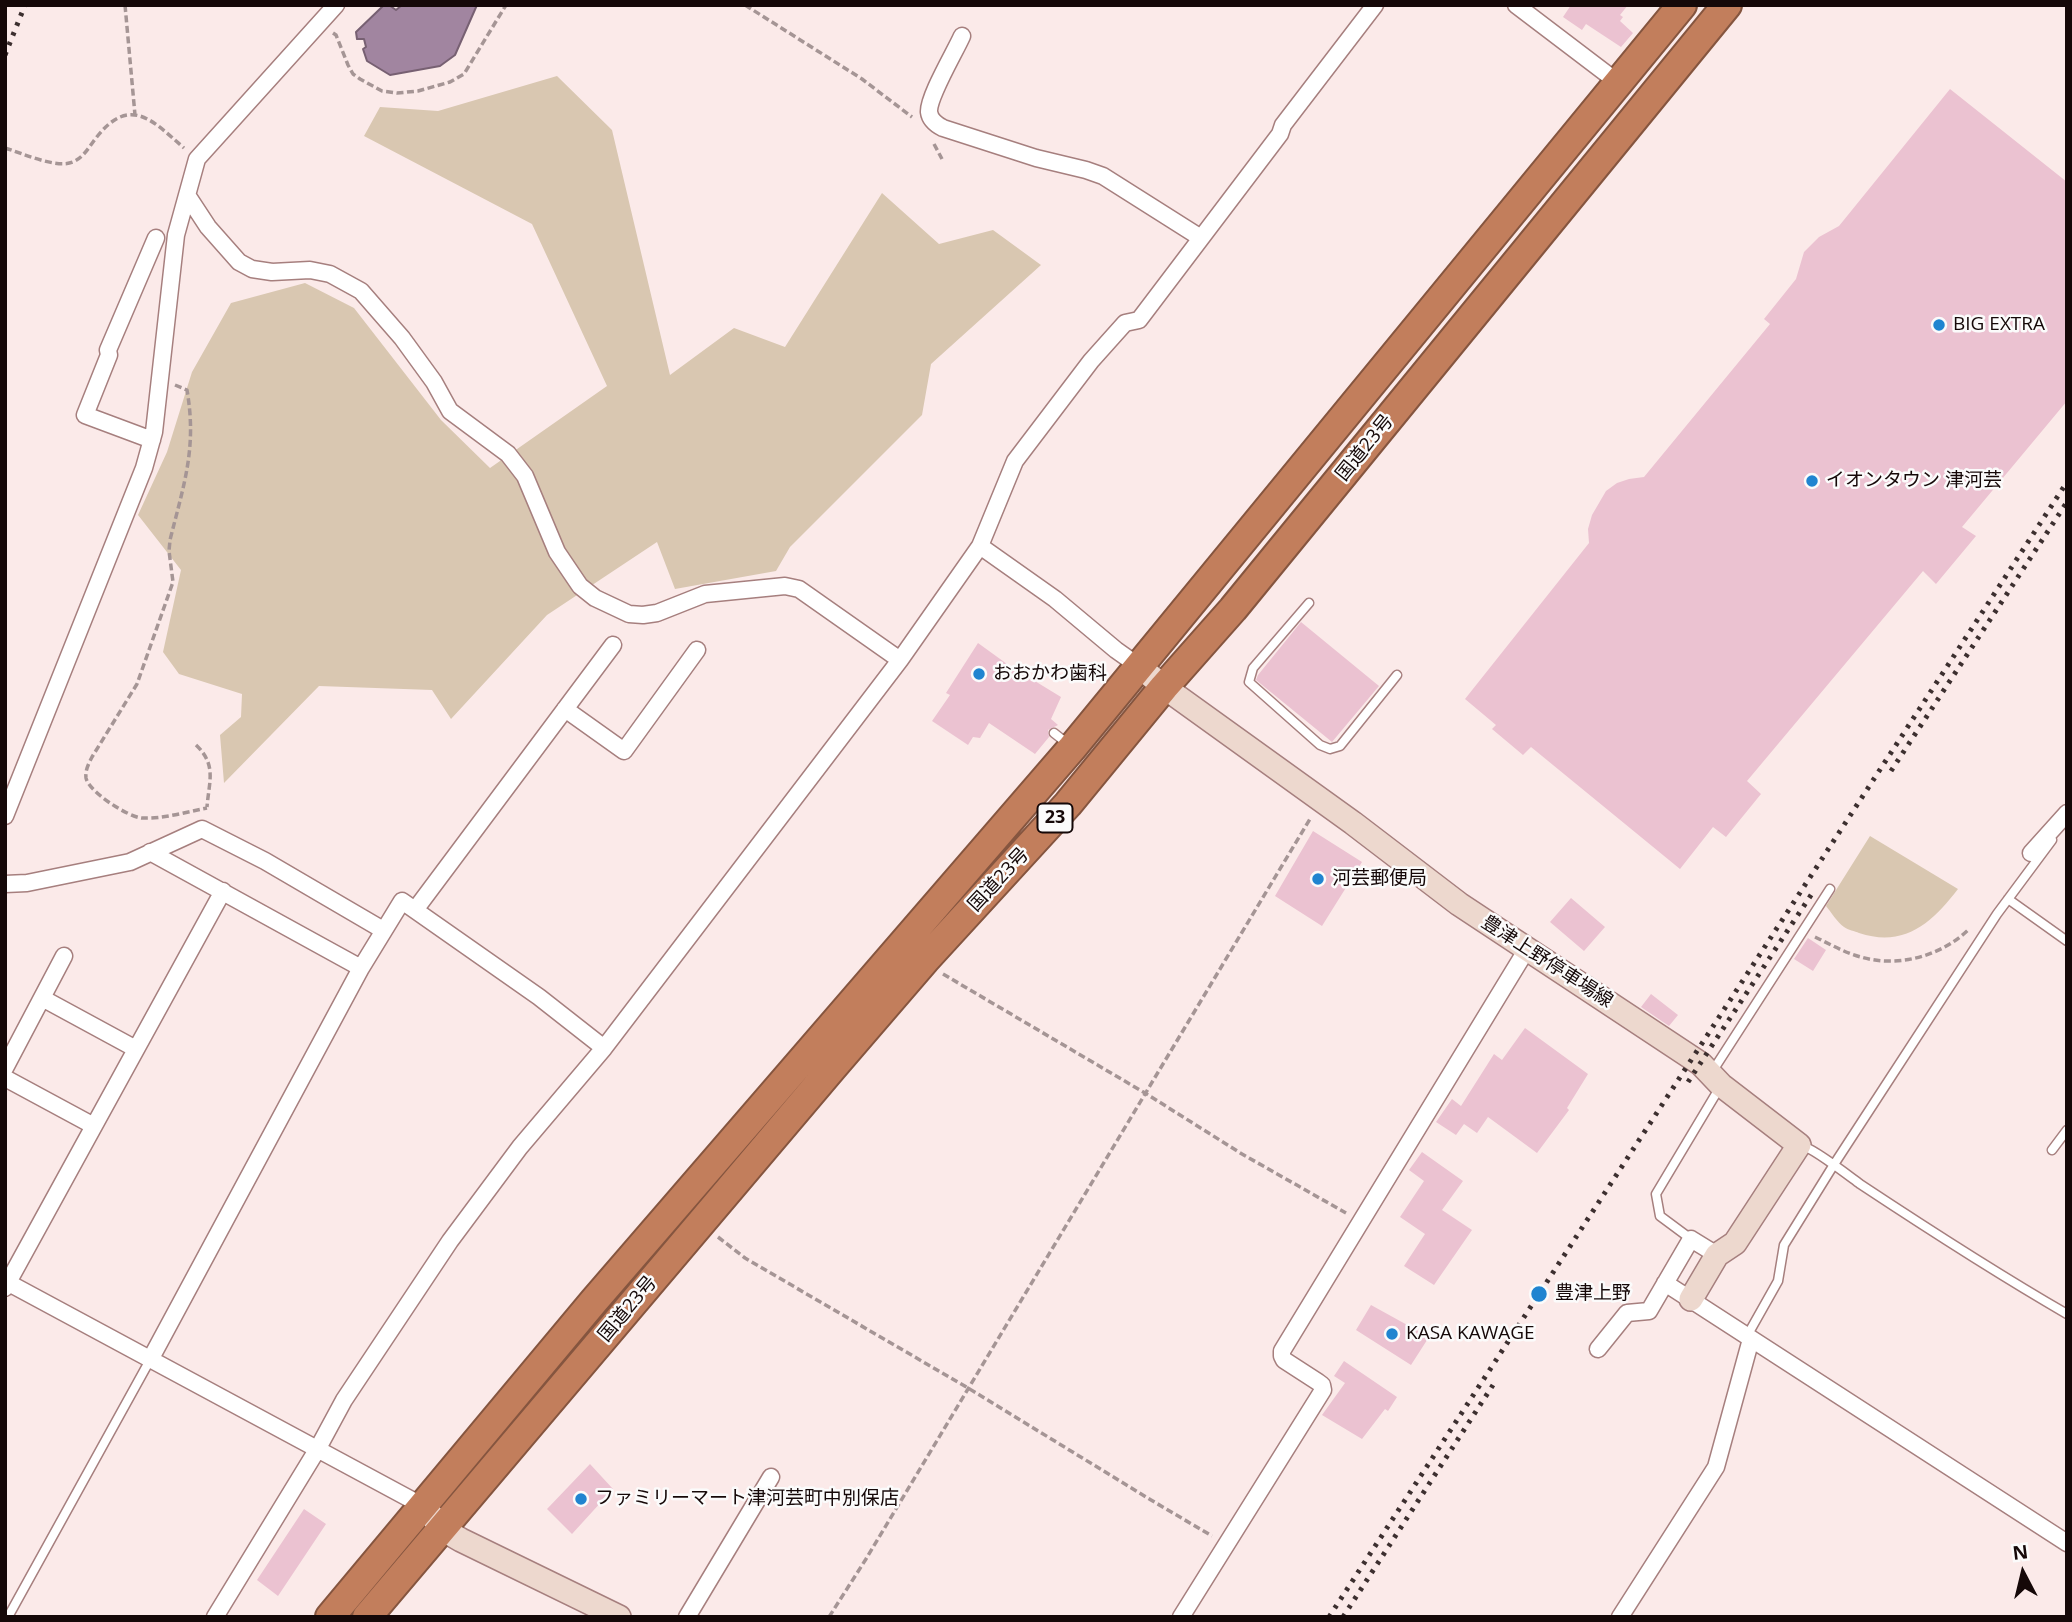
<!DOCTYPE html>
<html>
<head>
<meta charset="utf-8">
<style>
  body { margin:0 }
  #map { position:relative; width:2072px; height:1622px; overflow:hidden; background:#fbeae9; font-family:"Open Sans",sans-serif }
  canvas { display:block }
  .frame { position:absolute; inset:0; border:7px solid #150808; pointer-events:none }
  .north { position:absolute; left:1988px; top:1538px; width:70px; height:70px; -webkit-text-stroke:5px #fbfbfb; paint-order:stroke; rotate:353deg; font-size:19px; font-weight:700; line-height:28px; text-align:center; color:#150808 }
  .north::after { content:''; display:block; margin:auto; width:24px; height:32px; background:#150808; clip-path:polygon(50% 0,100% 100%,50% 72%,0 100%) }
</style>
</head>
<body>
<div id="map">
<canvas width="2072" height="1622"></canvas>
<div class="frame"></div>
<div class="north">N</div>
</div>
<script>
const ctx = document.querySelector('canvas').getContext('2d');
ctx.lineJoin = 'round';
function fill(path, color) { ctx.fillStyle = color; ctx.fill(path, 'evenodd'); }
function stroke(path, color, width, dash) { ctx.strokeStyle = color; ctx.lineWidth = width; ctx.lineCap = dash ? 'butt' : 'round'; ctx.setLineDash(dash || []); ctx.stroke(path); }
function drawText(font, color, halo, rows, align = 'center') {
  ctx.font = font + ' "Open Sans","Noto Sans JP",sans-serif'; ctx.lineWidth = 5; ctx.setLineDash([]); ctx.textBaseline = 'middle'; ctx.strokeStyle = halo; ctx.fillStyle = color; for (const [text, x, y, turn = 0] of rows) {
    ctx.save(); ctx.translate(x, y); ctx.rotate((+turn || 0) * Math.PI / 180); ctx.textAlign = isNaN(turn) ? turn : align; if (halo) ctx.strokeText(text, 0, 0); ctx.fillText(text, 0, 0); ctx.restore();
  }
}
fill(new Path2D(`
  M 557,76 L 612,130 L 670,375 L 734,328 L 785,347 L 882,193 L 939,244 L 993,230 L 1041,265 L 931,364 L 922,415 L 790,547 L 776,571 L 675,589 L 657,542 L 547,615 L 451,719 L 432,690 L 319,686 L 224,783 L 220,735 L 241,717 L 242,694 L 179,674 L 163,652 L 181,570 L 138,515 L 167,452 L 192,372 L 231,303 L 305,283 L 354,308 L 441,420 L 490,468 L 607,386 L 532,224 L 364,136 L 380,107 L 438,111 Z
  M 1870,836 L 1958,889 C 1932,923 1904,948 1859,933 C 1855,931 1848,930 1844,927 C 1837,922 1831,912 1826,906 Z`), '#d9c7b1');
const water = new Path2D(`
  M 384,5 L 389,5 L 396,10 L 402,5 L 477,5 L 455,55 L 440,66 L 390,75 L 367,61 L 363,49 L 366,47 L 364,39 L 357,39 L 356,32 Z`);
fill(water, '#a185a0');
stroke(water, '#776072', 2);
fill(new Path2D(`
  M 1571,5 L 1628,5 L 1620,15 L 1623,17 L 1620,21 L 1633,33 L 1621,47 L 1586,24 L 1582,30 L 1563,17 Z
  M 1950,89 L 2067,182 L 2067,401 L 1962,527 L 1976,536 L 1936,584 L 1923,571 L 1747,781 L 1761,794 L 1726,837 L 1713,827 L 1680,869 L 1531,747 L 1523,755 L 1492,729 L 1496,725 L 1465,699 L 1589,543 L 1588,529 L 1592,515 L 1606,491 L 1617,483 L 1629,479 L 1644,477 L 1770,324 L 1764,319 L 1796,279 L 1804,252 L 1819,237 L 1839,226 Z
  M 1301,622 L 1379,686 L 1332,742 L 1256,680 L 1258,675 Z
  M 978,643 L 1007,664 L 1061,697 L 1051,719 L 1058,725 L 1048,730 L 1049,737 L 1035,754 L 989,723 L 980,738 L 973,737 L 968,745 L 932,721 L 950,695 L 946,693 Z
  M 1313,831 L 1362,862 L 1322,926 L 1275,896 Z
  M 1571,898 L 1605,927 L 1584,951 L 1550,922 Z
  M 1808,938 L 1826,950 L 1813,971 L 1794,959 Z
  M 1651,994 L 1678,1015 L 1669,1026 L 1641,1007 Z
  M 1525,1028 L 1588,1074 L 1567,1108 L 1569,1110 L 1537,1153 L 1488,1117 L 1477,1133 L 1464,1124 L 1456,1135 L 1436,1122 L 1452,1099 L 1461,1106 L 1494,1054 L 1502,1060 Z
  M 1422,1152 L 1463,1181 L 1442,1210 L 1472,1230 L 1434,1285 L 1404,1266 L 1425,1234 L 1400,1217 L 1424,1181 L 1409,1170 Z
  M 1371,1305 L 1429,1337 L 1411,1365 L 1356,1330 Z
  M 1344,1361 L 1397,1397 L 1388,1411 L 1385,1409 L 1362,1439 L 1322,1415 L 1345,1383 L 1334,1376 Z
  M 590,1464 L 613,1489 L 572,1534 L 547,1509 Z
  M 304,1509 L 326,1524 L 278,1596 L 257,1580 Z`), '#ebc2d1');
const lane = new Path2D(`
  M 1309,603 L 1253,668 L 1249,682 L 1320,745 L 1330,749 L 1340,746 L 1397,675
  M 1054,733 L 1068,744
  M 2008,899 L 2067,941
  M 1712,1072 L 1830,889
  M 1802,1146 C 1812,1147 1849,1176 1860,1184 C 1928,1229 1996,1273 2067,1314
  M 2052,1150 L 2067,1130
  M 1691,1239 L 1660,1216 L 1656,1194 L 1720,1087
  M 1747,1336 L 1778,1281 L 1784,1245 L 1833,1166 L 1997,914 L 2052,840
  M 8,1617 L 150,1360`);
const street = new Path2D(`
  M 1516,5 L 1620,84
  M 962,36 C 955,52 928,97 929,112 C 930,120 937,125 943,128 L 1036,158 L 1086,170 L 1103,176 L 1201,238
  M 187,195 L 208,227 L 239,262 L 252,269 L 272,272 L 310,270 L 330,274 L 361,291 L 402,338 L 434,382 L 450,411 L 508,454 L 525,476 L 557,552 L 580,586 L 595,598 L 629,614 L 643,615 L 657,613 L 705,594 L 785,586 L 799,589 L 900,660
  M 152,440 L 85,415 L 109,355 L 108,350 L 156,238
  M 980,546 L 1055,599 L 1116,650 L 1140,667
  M 565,709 L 624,751 L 697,650
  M 5,816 L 144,468 L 154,432 L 176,235 L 197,159 L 336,5
  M 150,852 L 361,968
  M 2031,853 L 2067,813
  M 5,884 L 27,883 L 130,862 L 202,829 L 265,861 L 383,930
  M 415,910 L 613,645
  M 42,998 L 136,1049
  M 5,1068 L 64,956
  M 5,1078 L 94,1126
  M 5,1281 L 423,1506
  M 1665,1283 L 2067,1543
  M 5,1288 L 223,891
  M 1598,1349 L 1627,1313 L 1649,1311 L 1691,1239 L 1717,1255
  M 150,1360 L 361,968 L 402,901 L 539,997 L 604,1048
  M 215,1617 L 317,1450 L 344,1400 L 450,1241 L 520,1147 L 604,1048 L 900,660 L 980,546 L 1015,461 L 1091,361 L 1125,323 L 1139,320 L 1280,134 L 1283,125 L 1375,5
  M 687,1617 L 771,1477
  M 1181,1617 L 1323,1390 L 1322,1385 L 1318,1382 L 1284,1360 L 1282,1356 L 1282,1351 L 1527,949
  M 1620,1617 L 1716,1467 L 1751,1339`);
const secondary = new Path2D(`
  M 1140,667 L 1164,687 L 1353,823 L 1459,904 L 1701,1064 L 1721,1085 L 1799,1145 L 1735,1243 L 1717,1255 L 1691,1299
  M 432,1516 L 442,1529 L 461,1540 L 619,1617`);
const highway = new Path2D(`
  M 330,1617 L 594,1301 L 1072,748 L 1682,5
  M 367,1617 L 833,1067 L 925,960 L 1068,804 L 1164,687 L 1233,609 L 1727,5`);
stroke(lane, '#a67f7e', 11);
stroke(street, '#a67f7e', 19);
stroke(secondary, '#a67f7e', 26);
stroke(highway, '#85553f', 32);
stroke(new Path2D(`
  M 125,5 L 135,115
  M 745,5 L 862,79 L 912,117
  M 333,33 L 336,35 L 348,65 L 353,74 L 360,79 L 382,91 L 397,93 L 418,91 L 450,82 L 464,74 L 506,5
  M 934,144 L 942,159
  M 5,148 C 22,153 56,169 73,162 C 84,157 89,147 96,138 C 130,94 153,121 184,148
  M 175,385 L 187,390 C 197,448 184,484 170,540 L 169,551 L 173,582 L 137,684 L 92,757 C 89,763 85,770 86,778 C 89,792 128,817 142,818 C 163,819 186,812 207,808
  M 196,745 C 217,765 209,781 207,807
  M 1815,937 C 1830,944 1845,953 1861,957 C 1898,968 1942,956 1969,929
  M 943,974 L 1145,1093 L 1242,1154 L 1346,1213
  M 718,1237 L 745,1258 L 968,1388 L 1151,1500 L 1212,1536
  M 829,1617 L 866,1559 L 1310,819`), '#a59595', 3.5, [7, 3.5]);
stroke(lane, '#fff', 8);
stroke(street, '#fff', 16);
stroke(secondary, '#edd8ce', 23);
stroke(highway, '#c27e5c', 28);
stroke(new Path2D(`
  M 5,55 L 25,5
  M 1891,771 L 2067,502
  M 1688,1082 L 1813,892
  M 1329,1617 L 2067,482
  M 1343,1617 L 1493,1385`), '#3c2f2f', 5, [3.5, 7]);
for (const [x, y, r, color] of [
  [1939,325,7,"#2084d0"],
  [1812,481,7,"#2084d0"],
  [979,674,7,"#2084d0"],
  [1318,879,7,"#2084d0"],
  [1539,1294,9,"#2084d0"],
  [1392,1334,7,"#2084d0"],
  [581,1499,7,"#2084d0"]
]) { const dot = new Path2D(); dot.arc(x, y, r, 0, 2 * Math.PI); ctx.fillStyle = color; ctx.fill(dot); stroke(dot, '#fbfbfb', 2.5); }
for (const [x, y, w] of [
  [1055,818,35]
]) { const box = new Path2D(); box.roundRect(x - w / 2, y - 14.5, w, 29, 5); ctx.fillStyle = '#fbfbfb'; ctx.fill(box); stroke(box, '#150808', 2); }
drawText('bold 18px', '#150808', null, [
  ["23",1055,818]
]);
drawText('19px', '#150808', '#fbfbfb', [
  ["BIG EXTRA",1953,325],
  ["イオンタウン 津河芸",1826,481],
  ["おおかわ歯科",993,674],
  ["河芸郵便局",1332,879],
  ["豊津上野",1555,1294],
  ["KASA KAWAGE",1406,1334],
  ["ファミリーマート津河芸町中別保店",595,1499]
], 'left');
drawText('19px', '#150808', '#fbfbfb', [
  ["国道23号",1365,448,-51],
  ["国道23号",999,880,-47],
  ["豊津上野停車場線",1547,962,33],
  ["国道23号",628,1309,-50]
]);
</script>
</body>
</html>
